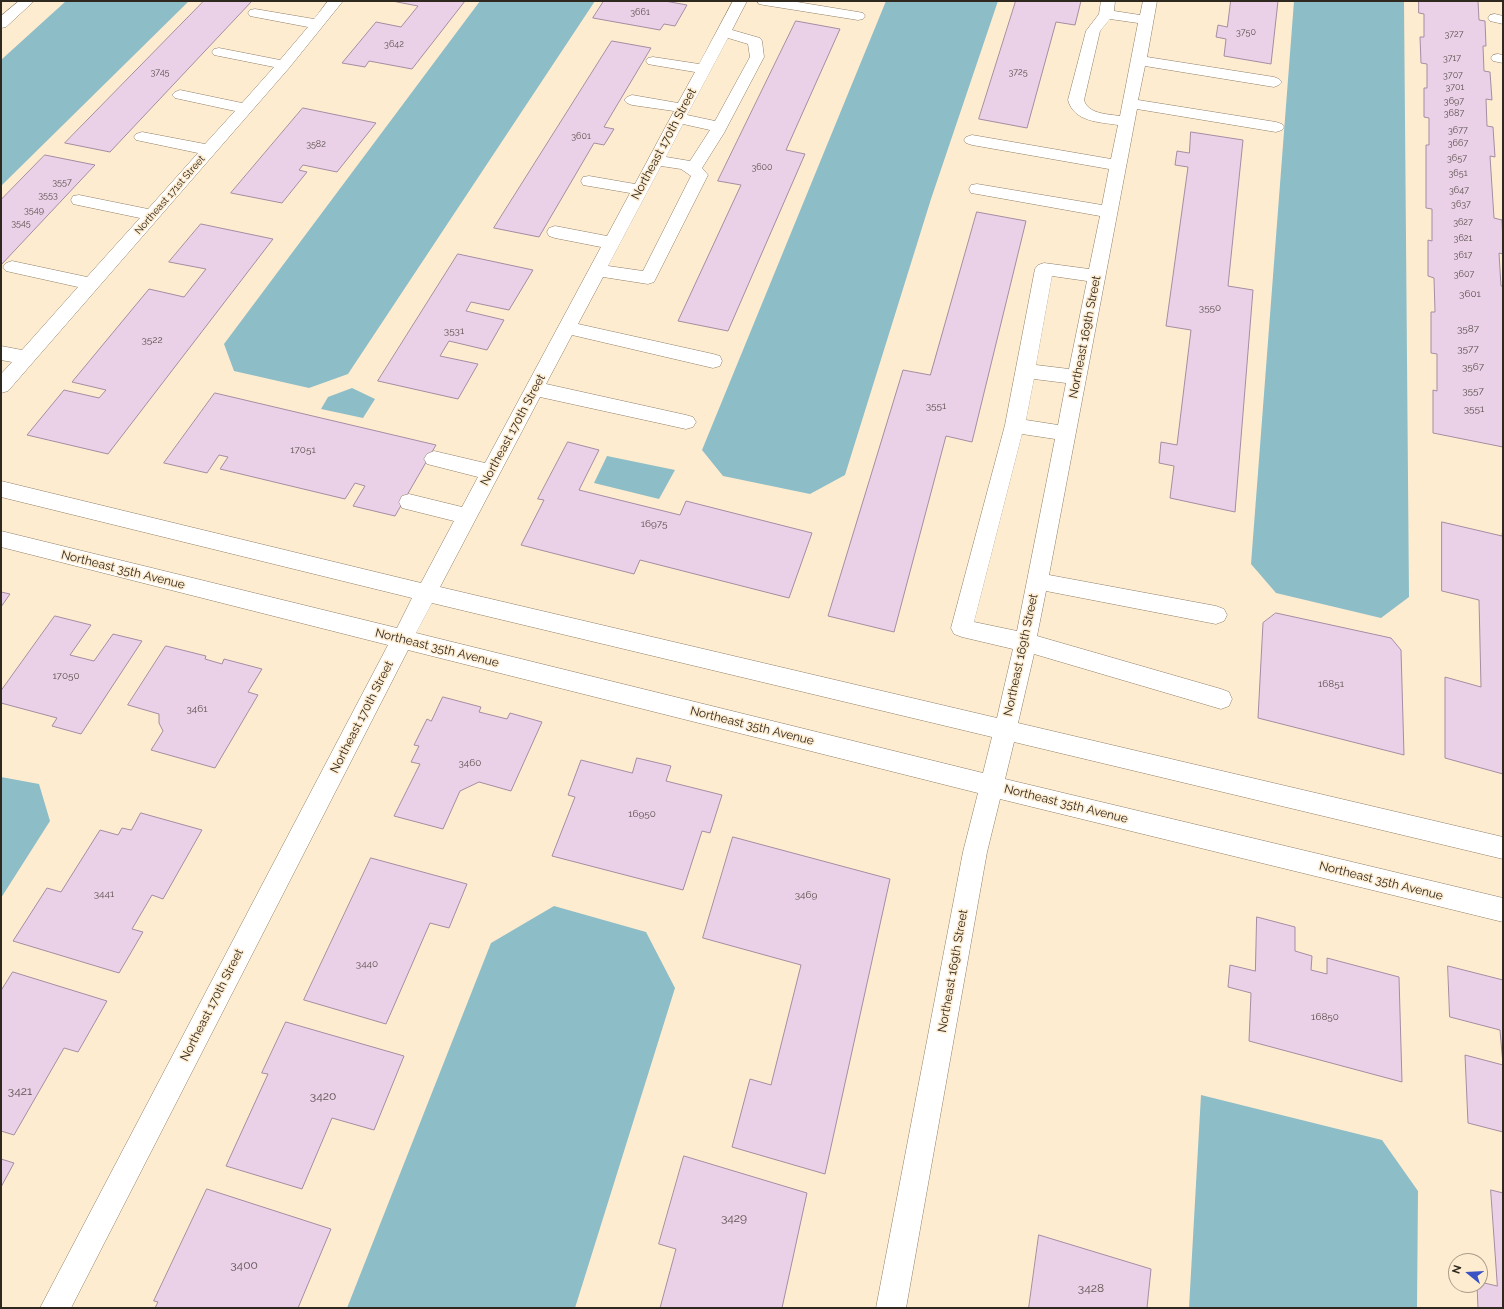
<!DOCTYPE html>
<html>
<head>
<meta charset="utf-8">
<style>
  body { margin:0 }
  #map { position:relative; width:1504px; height:1309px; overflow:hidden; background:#feecd1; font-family:Raleway,sans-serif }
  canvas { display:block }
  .frame { position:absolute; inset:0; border:2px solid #2f281e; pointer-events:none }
  .north { position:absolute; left:1448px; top:1253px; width:40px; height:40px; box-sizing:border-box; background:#feecd1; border:1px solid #ab9e89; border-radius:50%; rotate:288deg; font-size:11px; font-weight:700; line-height:16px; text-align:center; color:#2f281e }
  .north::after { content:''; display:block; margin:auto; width:14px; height:18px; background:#3a52c4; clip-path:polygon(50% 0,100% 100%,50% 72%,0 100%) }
</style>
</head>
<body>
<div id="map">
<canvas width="1504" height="1309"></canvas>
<div class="frame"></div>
<div class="north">N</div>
</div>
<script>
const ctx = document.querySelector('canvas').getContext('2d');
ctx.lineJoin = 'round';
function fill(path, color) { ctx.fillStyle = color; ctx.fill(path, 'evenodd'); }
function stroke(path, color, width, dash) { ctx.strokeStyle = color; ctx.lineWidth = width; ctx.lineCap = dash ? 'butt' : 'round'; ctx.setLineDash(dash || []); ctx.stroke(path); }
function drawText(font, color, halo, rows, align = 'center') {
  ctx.font = font + ' Raleway,sans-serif'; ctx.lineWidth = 3; ctx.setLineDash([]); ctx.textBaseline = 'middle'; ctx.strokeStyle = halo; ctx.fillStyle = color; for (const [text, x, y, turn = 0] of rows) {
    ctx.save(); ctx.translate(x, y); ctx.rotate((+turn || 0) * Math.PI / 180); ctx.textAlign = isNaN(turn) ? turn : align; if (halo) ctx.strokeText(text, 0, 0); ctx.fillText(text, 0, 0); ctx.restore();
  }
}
fill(new Path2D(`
  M 66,1 L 189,1 L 1,186 L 1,60 Z
  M 480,1 L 595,1 L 348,374 L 309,388 L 234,371 L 224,344 Z
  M 886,1 L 998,1 L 931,199 L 845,475 L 810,494 L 723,476 L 702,450 Z
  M 1294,1 L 1404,1 L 1409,597 L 1381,618 L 1276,593 L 1251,564 Z
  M 352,388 L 375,399 L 363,418 L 321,409 L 328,397 Z
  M 607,456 L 675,470 L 659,499 L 594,483 Z
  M 1,777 L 39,784 L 50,821 L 1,898 Z
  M 554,906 L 646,932 L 675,988 L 575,1308 L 347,1308 L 491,943 Z
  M 1201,1095 L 1382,1140 L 1418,1191 L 1417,1308 L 1189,1308 Z`), '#8dbdc7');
const building = new Path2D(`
  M 204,1 L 252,1 L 110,152 L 65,143 Z
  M 465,1 L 412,69 L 369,61 L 365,67 L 342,63 L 376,22 L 401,27 L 418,6 L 392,1 Z
  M 604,1 L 665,1 L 687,5 L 675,26 L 664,24 L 660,30 L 593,18 Z
  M 1016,1 L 1081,1 L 1075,25 L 1056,22 L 1027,128 L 979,119 Z
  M 1231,1 L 1278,1 L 1271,64 L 1224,56 L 1226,39 L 1216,37 L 1218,25 L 1227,27 Z
  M 1419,1 L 1478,1 L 1479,20 L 1485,21 L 1486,46 L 1483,46 L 1484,71 L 1490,72 L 1492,100 L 1486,99 L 1487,126 L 1493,127 L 1495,157 L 1490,156 L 1494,218 L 1502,220 L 1503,244 L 1503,254 L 1499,253 L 1501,286 L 1503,286 L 1503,447 L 1433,433 L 1433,390 L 1437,391 L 1437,354 L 1431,353 L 1431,312 L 1435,312 L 1434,278 L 1428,276 L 1428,240 L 1432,241 L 1432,209 L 1426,208 L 1426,145 L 1429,145 L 1429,118 L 1424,117 L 1424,88 L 1427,88 L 1427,64 L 1421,63 L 1420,37 L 1424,37 L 1424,14 L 1419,13 Z
  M 796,21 L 840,29 L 786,150 L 805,154 L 728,331 L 678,321 L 741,185 L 718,181 Z
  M 612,41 L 651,48 L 604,127 L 614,129 L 604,145 L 594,143 L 539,237 L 494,228 Z
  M 303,108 L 376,123 L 337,172 L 303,165 L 299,170 L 307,172 L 282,203 L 231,193 Z
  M 1191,132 L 1243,140 L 1228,286 L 1253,290 L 1235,512 L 1170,498 L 1174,466 L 1159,463 L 1161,442 L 1177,445 L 1191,330 L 1166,326 L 1188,167 L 1175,165 L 1177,151 L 1189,153 Z
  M 45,155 L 95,165 L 1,265 L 1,200 Z
  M 977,212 L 1026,221 L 972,442 L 946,436 L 894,632 L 828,616 L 903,370 L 930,375 Z
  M 201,224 L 273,239 L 108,454 L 27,435 L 64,390 L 99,398 L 106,390 L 72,382 L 149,289 L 184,297 L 206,269 L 169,262 Z
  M 458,254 L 533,270 L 509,310 L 471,302 L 466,311 L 504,320 L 487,350 L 449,341 L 440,356 L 478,364 L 458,399 L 378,381 Z
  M 215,393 L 436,445 L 395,516 L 353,506 L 365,486 L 355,483 L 345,499 L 220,469 L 228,457 L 219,455 L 207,473 L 164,463 Z
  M 568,442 L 599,450 L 579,490 L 680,515 L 686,501 L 812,533 L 789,598 L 640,560 L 634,574 L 521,545 L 544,500 L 538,499 Z
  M 1442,522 L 1502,536 L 1503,527 L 1503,774 L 1445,758 L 1445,677 L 1481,687 L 1479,600 L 1442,591 Z
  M 1,592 L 10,594 L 1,607 Z
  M 1276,613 L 1391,638 L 1401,650 L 1404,755 L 1258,718 L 1263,623 Z
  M 55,616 L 91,625 L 70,655 L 94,661 L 113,634 L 142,641 L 81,734 L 52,726 L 57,718 L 1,703 L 1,691 Z
  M 166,646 L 206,656 L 205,659 L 222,664 L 224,659 L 262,669 L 248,692 L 258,695 L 215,768 L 151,750 L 163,731 L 159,723 L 159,714 L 128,705 Z
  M 443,697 L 481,707 L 479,712 L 507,719 L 510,713 L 542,722 L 511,791 L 479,782 L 460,791 L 443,829 L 394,816 L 420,764 L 411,762 L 419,746 L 414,745 L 427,719 L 431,721 Z
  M 637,758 L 671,766 L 666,781 L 722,795 L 710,833 L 702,831 L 683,890 L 552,856 L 575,797 L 568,795 L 581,760 L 632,773 Z
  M 141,813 L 202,830 L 163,899 L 152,895 L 132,929 L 143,932 L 119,973 L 13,941 L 47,888 L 61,892 L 100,830 L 118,835 L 122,828 L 131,830 Z
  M 733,837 L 890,879 L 825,1174 L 732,1147 L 750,1079 L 771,1085 L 801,965 L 703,938 Z
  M 371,858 L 467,884 L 449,928 L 430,923 L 386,1024 L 304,1000 Z
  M 1257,917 L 1295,927 L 1295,951 L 1312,956 L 1311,970 L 1327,974 L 1327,958 L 1399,977 L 1402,1082 L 1249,1041 L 1251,993 L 1228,987 L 1230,965 L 1255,971 Z
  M 1448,966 L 1503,980 L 1503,1132 L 1468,1123 L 1465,1055 L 1503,1065 L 1500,1030 L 1450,1017 Z
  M 13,972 L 107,1001 L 78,1052 L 64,1048 L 14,1135 L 1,1131 L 1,991 Z
  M 286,1022 L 404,1056 L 374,1130 L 332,1118 L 302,1189 L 226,1166 L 268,1074 L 262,1073 Z
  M 684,1156 L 807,1193 L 782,1308 L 660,1308 L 676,1249 L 659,1244 Z
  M 1,1159 L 14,1163 L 1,1187 Z
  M 207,1189 L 331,1229 L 298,1308 L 155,1308 L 158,1302 L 154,1301 Z
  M 1491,1190 L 1503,1193 L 1503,1308 L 1478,1308 L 1477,1285 L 1480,1285 L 1480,1282 L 1497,1286 Z
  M 1039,1235 L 1151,1269 L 1147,1308 L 1029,1308 Z`);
fill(building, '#ead1e7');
stroke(building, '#a58da2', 1);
const minor = new Path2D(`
  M 19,1 L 34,1 L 6,27 L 1,28 L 1,16 Z
  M 328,1 L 343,1 L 289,68 L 8,391 L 1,393 L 1,374 L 12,362 L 1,360 L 1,346 L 22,350 L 78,287 L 6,271 L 3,267 L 6,263 L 12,261 L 87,277 L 140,218 L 73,204 L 71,200 L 73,196 L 79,195 L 148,209 L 198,153 L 136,140 L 134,137 L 136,134 L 142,132 L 205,144 L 235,111 L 175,98 L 172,95 L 175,92 L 180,90 L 242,103 L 274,67 L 214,55 L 212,52 L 214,49 L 219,48 L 280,60 L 308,27 L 250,16 L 248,13 L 250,10 L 255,9 L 314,19 Z
  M 733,1 L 747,1 L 732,30 L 760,38 L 762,41 L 764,57 L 724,133 L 702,168 L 708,175 L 654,282 L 648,284 L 603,277 L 578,324 L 713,354 L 720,356 L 722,361 L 720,366 L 713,368 L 572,335 L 546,384 L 686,415 L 693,417 L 696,422 L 693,427 L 686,429 L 540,397 L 440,587 L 997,718 L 1013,649 L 962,637 L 954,634 L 951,628 L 1005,425 L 1035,269 L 1038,265 L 1044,263 L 1089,269 L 1100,216 L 977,194 L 971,193 L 969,189 L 971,185 L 977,184 L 1102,205 L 1109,169 L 972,145 L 966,143 L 964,140 L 966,137 L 972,135 L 1111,159 L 1118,125 C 1099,122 1074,122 1068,100 L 1086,31 L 1099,14 L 1101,1 L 1115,1 L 1114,11 L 1140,15 L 1143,1 L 1157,1 L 1147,57 L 1274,77 L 1279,79 L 1282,82 L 1279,85 L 1274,87 L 1145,66 L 1138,100 L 1276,122 L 1282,124 L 1284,127 L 1282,130 L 1276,132 L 1137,109 L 1049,575 L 1216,606 L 1224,609 L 1227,615 L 1224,621 L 1216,624 L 1046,591 L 1037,636 L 1221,689 L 1229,692 L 1232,699 L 1229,706 L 1221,709 L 1034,654 L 1018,723 L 1503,837 L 1503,859 L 1014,742 L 1005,779 L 1503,898 L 1503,922 L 1000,799 L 987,852 L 906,1308 L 876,1308 L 963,852 L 978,793 L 408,650 L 71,1308 L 40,1308 L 388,645 L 1,547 L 1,531 L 397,628 L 412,598 L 1,497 L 1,481 L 421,583 L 454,521 L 402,508 L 399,502 L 402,496 L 409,494 L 462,507 L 478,477 L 427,464 L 424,459 L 427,454 L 434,451 L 485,463 L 601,247 L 555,238 L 549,236 L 547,232 L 549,228 L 555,226 L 607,236 L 630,193 L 589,186 L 583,185 L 581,181 L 583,177 L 589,176 L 635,184 L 674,111 L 632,105 L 627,103 L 624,100 L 627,97 L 632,95 L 678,103 L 695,72 L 653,65 L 648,64 L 646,61 L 648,58 L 653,57 L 699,64 ZM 1110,19 L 1138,23 L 1120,116 C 1107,114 1088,114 1084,100 L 1100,31 ZM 728,38 L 748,44 L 750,57 L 715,121 L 687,115 ZM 683,124 L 710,130 L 690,161 L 666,157 ZM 661,166 L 681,169 L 691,176 L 643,271 L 608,266 ZM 1052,276 L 1087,281 L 1069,369 L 1036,365 ZM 1034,379 L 1066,383 L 1058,425 L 1026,420 ZM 1022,434 L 1055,439 L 1017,631 L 974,622 ZM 432,603 L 992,737 L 983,773 L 416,633 Z
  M 757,1 L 791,1 L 858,12 L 863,13 L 865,16 L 863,19 L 858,20 L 764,5 L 759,4 Z
  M 1495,14 L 1503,16 L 1503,24 L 1490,21 L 1488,18 L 1490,15 Z
  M 1498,54 L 1503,55 L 1503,63 L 1493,61 L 1491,58 L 1493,55 Z`);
stroke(minor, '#8f7f66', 1);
fill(minor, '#fff');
drawText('9px', '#5e5250', null, [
  ["3661",640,12],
  ["3750",1246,32],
  ["3727",1454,34],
  ["3642",394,44],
  ["3717",1452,58],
  ["3745",160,72],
  ["3725",1018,72],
  ["3707",1453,75],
  ["3701",1455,87],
  ["3697",1454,101],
  ["3687",1454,113],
  ["3677",1458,130],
  ["3601",581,136],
  ["3667",1458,143],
  ["3582",316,144],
  ["3657",1457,158],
  ["3600",762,167],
  ["3651",1458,173],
  ["3557",62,182],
  ["3647",1459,190],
  ["3553",48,195],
  ["3637",1461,204],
  ["3549",34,210],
  ["3627",1463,222],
  ["3545",21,223],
  ["3621",1463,238],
  ["3617",1463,255],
  ["3607",1464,274]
]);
drawText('10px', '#2f281e', '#feecd1', [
  ["Northeast 171st Street",170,195,-49]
]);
drawText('10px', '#5e5250', null, [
  ["3601",1470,294],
  ["3550",1210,308],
  ["3587",1468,329],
  ["3531",454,331],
  ["3522",152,340],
  ["3577",1468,349],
  ["3567",1473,367],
  ["3557",1473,391],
  ["3551",936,406],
  ["3551",1474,409],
  ["17051",303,450],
  ["16975",654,524],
  ["17050",66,676],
  ["16851",1331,684],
  ["3461",197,709],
  ["3460",470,763],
  ["16950",642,814],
  ["3441",104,894],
  ["3469",806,895],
  ["3440",367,964],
  ["16850",1325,1017]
]);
drawText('12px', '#2f281e', '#feecd1', [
  ["Northeast 170th Street",664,144,-62],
  ["Northeast 169th Street",1085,337,-79],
  ["Northeast 170th Street",513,430,-62],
  ["Northeast 35th Avenue",123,570,14],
  ["Northeast 35th Avenue",437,648,14],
  ["Northeast 169th Street",1021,655,-78],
  ["Northeast 170th Street",362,717,-63],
  ["Northeast 35th Avenue",752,726,14],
  ["Northeast 35th Avenue",1066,804,14],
  ["Northeast 35th Avenue",1381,881,14],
  ["Northeast 169th Street",953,971,-80],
  ["Northeast 170th Street",212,1005,-63]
]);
drawText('12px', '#5e5250', null, [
  ["3421",20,1091],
  ["3420",323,1096],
  ["3429",734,1218],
  ["3400",244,1265],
  ["3428",1091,1288]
]);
</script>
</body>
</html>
